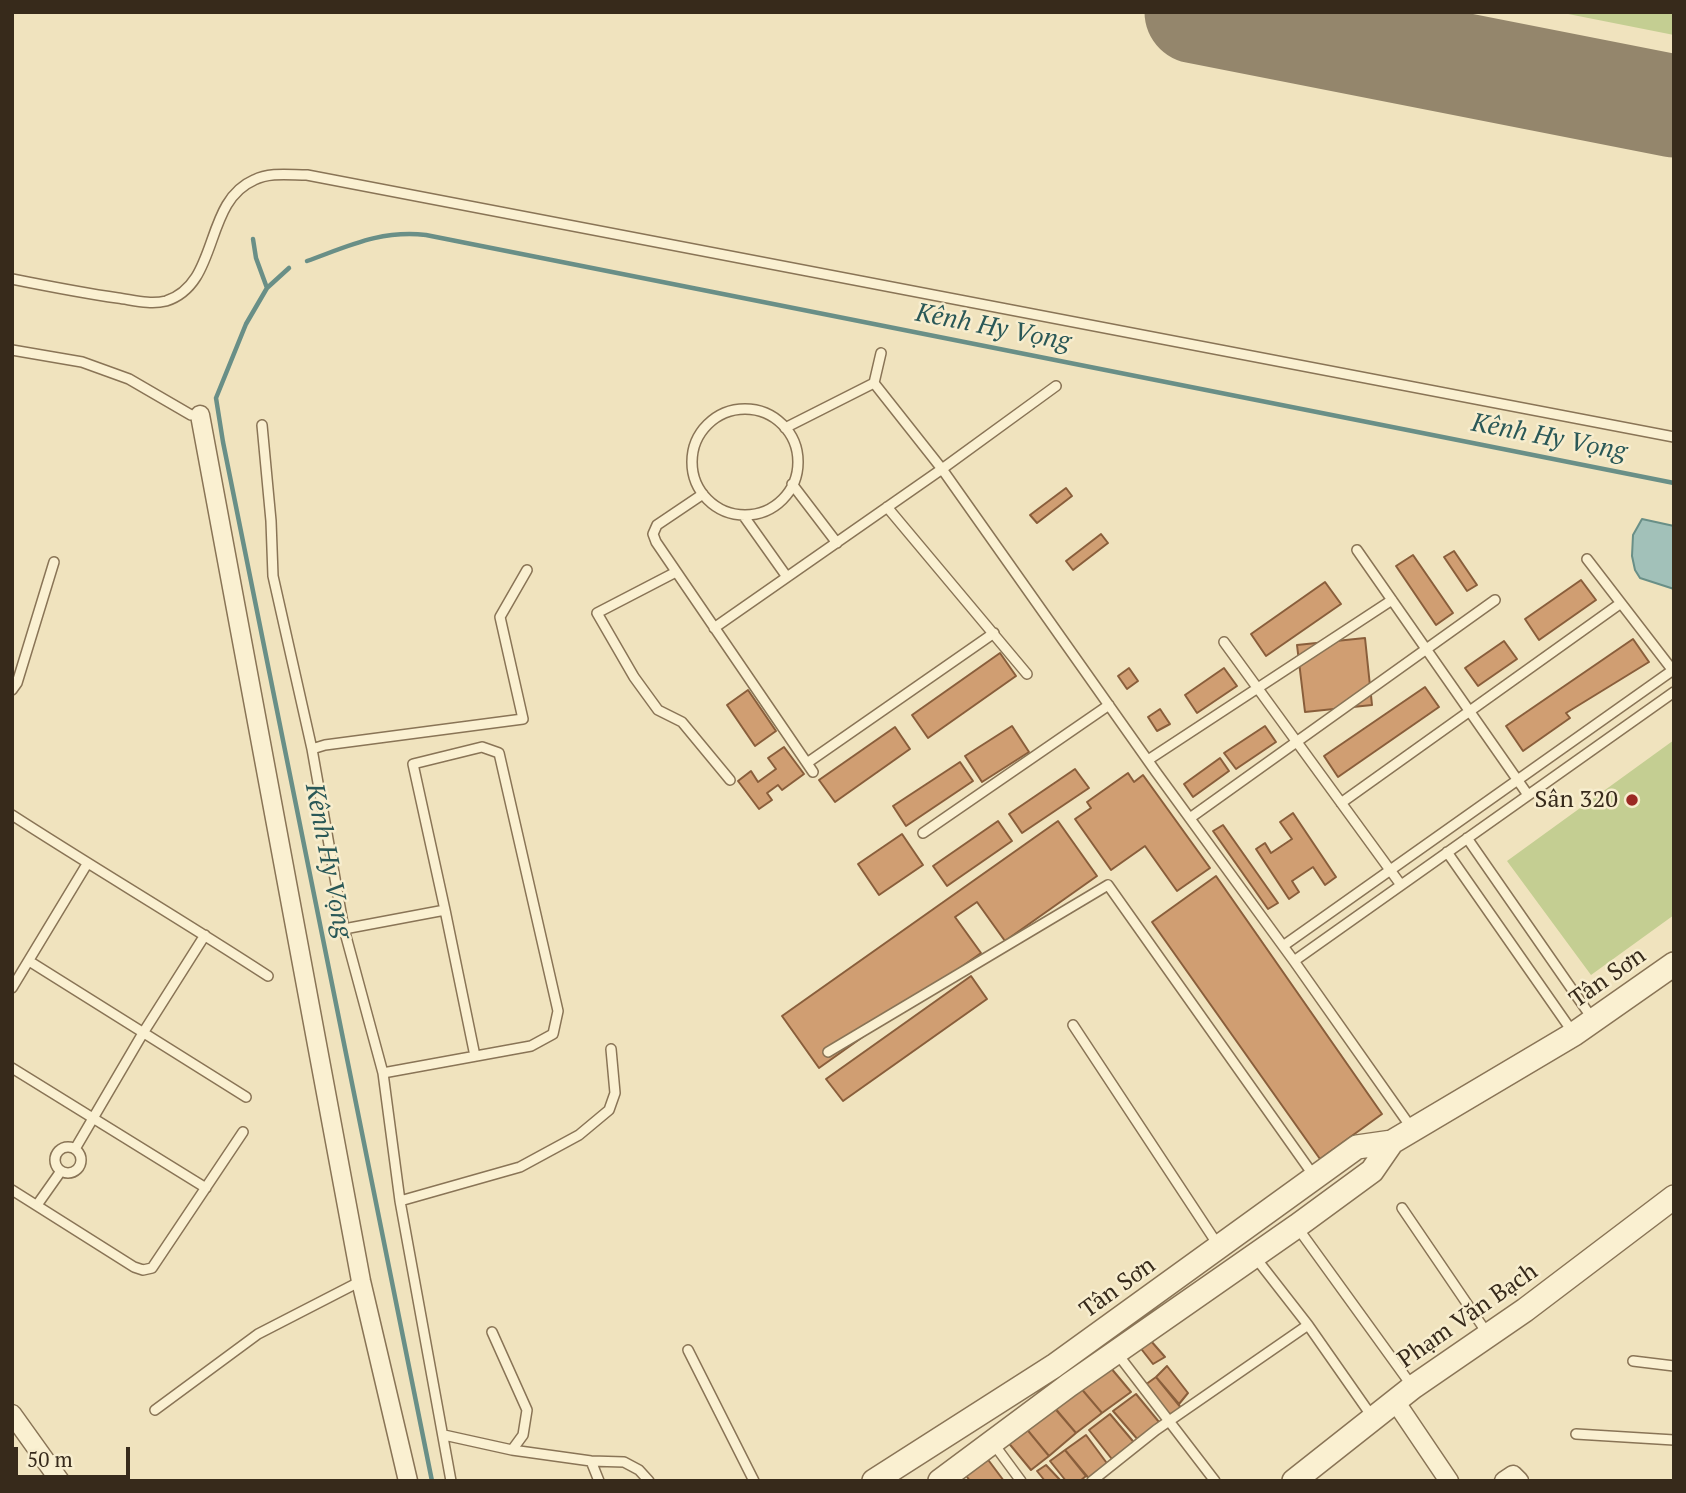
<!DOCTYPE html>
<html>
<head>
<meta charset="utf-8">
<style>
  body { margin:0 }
  #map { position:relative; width:1686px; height:1493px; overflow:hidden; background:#f0e3be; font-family:"PT Serif",serif }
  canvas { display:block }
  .frame { position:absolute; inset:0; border:14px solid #372a1b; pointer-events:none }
  .scale { position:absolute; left:14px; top:1447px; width:116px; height:32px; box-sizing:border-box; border:4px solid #372a1b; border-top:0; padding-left:9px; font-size:21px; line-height:24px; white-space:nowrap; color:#372a1b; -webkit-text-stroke:5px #f7edce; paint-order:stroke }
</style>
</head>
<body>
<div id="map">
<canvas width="1686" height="1493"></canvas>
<div class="frame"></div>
<div class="scale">50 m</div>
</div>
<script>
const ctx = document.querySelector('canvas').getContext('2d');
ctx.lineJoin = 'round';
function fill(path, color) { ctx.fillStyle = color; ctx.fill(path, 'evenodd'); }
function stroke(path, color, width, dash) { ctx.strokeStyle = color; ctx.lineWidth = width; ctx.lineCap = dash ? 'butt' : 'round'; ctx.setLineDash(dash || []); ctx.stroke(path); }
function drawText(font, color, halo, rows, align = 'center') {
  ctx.font = font + ' "PT Serif",serif'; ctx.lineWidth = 5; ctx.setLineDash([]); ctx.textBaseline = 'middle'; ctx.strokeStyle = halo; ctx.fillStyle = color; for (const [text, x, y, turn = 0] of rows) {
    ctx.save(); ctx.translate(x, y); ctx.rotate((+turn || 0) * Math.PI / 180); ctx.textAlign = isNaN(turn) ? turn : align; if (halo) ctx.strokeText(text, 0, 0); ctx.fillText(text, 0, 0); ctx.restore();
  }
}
fill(new Path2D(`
  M 1558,12 L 1674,12 L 1674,35 Z
  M 1674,740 L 1674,915 L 1591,975 L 1507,861 Z`), '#c4ce92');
const water = new Path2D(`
  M 1642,519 L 1674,526 L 1674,589 L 1640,578 L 1635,570 L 1632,556 L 1633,535 Z`);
fill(water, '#a2c1b9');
stroke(water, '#698f87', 2);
stroke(new Path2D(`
  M 253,239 L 256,258 L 267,288
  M 307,261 C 349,246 380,230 426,235 L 1674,483
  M 289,268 L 267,288 L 246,324 L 216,398 L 223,442 L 432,1481`), '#698f87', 4.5);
stroke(new Path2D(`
  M 1196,12 L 1674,106`), '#94866c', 103);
const building = new Path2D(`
  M 1066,488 L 1072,496 L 1037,523 L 1030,515 Z
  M 1101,534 L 1108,543 L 1073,570 L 1066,561 Z
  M 1454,551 L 1477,585 L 1467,591 L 1444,557 Z
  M 1413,555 L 1453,613 L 1436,625 L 1396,566 Z
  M 1581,580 L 1596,600 L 1539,640 L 1525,619 Z
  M 1325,582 L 1341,604 L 1266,656 L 1251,634 Z
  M 1365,638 L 1372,705 L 1305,712 L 1297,645 Z
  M 1633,639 L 1649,662 L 1566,713 L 1570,718 L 1523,751 L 1506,726 Z
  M 1504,641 L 1517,659 L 1478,686 L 1465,668 Z
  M 1000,653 L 1016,676 L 928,738 L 912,715 Z
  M 1129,668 L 1138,681 L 1127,689 L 1118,676 Z
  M 1224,668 L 1237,686 L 1197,713 L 1185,695 Z
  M 1425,687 L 1439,707 L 1338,777 L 1324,756 Z
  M 748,690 L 776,731 L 755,746 L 727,705 Z
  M 1160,709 L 1170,724 L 1157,731 L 1148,717 Z
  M 1012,726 L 1029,752 L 982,782 L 965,756 Z
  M 1265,726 L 1276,742 L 1236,769 L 1224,753 Z
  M 895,727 L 910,749 L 835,802 L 819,780 Z
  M 784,747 L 804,774 L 782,790 L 778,785 L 767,793 L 772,800 L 759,809 L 738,781 L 751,771 L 758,782 L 776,769 L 768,758 Z
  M 1220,758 L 1229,771 L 1193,797 L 1184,784 Z
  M 960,762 L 973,781 L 906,826 L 893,806 Z
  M 1075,769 L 1089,788 L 1022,833 L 1009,814 Z
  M 1128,773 L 1134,782 L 1143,775 L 1210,868 L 1177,891 L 1145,846 L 1111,870 L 1075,819 L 1091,808 L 1087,802 Z
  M 1293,813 L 1336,877 L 1325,885 L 1313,867 L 1292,881 L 1299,892 L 1289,899 L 1256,849 L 1265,843 L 1271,853 L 1292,839 L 1280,822 Z
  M 998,821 L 1012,841 L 947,886 L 933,866 Z
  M 1058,821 L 1097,876 L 1005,941 L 977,902 L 955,917 L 981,953 L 819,1068 L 782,1016 Z
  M 1223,825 L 1278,903 L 1268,909 L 1213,831 Z
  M 902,834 L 923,865 L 879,895 L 858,864 Z
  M 1216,876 L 1382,1114 L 1320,1159 L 1152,922 Z
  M 971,976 L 987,999 L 843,1101 L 826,1079 Z
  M 1144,1333 L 1165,1357 L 1153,1364 L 1135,1341 Z
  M 1105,1361 L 1131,1392 L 1102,1413 L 1079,1386 Z
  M 1167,1366 L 1188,1393 L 1179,1404 L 1156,1377 Z
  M 1156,1377 L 1182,1409 L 1171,1418 L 1145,1385 Z
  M 1079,1386 L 1102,1413 L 1076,1433 L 1054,1407 Z
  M 1136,1394 L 1159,1422 L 1157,1427 L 1139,1441 L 1113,1411 Z
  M 1051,1404 L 1076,1433 L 1049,1456 L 1025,1427 Z
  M 1110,1414 L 1137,1446 L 1115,1463 L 1089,1430 Z
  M 1025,1427 L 1049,1456 L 1031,1470 L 1007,1441 Z
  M 1086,1435 L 1109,1466 L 1091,1481 L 1065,1450 Z
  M 1065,1450 L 1086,1476 L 1080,1481 L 1066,1481 L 1050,1461 Z
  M 983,1453 L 1004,1481 L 970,1481 L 962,1470 Z
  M 1046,1465 L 1061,1481 L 1045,1481 L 1037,1471 Z`);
fill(building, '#d09e72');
stroke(building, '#895e3b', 2);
const service = new Path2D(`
  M 12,279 C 47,286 82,293 118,298 C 133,300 150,305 166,301 C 220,284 203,202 254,180 C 270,172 289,175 307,175 L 1674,437
  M 12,350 L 82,362 L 129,379 L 191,415
  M 874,383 L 942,469 L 1156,772 L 1294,961 L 1413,1130
  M692 462a53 53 0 1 1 106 0a53 53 0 1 1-106 0Z
  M 262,425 L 271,521 L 273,576 L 312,749 L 344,929 L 383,1073 L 400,1201 L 451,1481
  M 785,428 L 874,383 L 881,353
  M 792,484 L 837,543
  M 703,494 L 657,525 L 653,534 L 656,542 L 813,772
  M 887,507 L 1027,674
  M 743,515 L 787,577
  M 1357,550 L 1528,795
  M 1587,559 L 1674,672
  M 676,572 L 597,613 L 634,677 L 658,710 L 682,722 L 730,780
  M 714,628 L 942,469 L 1056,386
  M 1224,642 L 1401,885
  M 12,690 L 17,683 L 54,562
  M 312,749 L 325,745 L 523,719 L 500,617 L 527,570
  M 1148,760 L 1392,600
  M 807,763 L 994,633
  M 1341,803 L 1621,603
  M 12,815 C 97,870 184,921 268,976
  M 1190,818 L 1495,600
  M 923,833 L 1109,705
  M 1467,838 L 1594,1021
  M 1447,852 L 1574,1034
  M 445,910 L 475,1056
  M 344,929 L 445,910 L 413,764 L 482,747 L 499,753 L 558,1011 L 553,1034 L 531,1046 L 383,1073
  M 1283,946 L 1673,670
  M 29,961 L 246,1097
  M 1294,961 L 1674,692
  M 12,988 L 87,864
  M 1073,1025 L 1218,1245
  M 828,1052 L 1108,885 L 1314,1176
  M 12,1068 L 206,1188
  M55 1160a13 13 0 1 1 26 0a13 13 0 1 1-26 0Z
  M 75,1149 L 143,1033 L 205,935
  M 12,1190 L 134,1267 L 143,1270 L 152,1268 L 243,1132
  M 400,1201 L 520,1167 L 579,1135 L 609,1110 L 615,1093 L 611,1049
  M 37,1205 L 61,1171
  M 1402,1208 L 1487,1333
  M 1297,1227 L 1412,1386
  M 1255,1257 L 1308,1325 L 1373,1418
  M 492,1332 L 527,1410 L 523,1435 L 512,1450
  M 688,1350 L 754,1481
  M 1116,1352 L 1215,1481
  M 1633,1361 L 1674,1366
  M 155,1410 L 258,1334 L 361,1281
  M 1576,1434 L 1674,1440
  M 444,1435 L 512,1450 L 591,1461 L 624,1462 L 639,1470 L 649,1481
  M 993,1443 L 1021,1481
  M 591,1461 L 599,1481
  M 1092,1481 L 1156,1430 L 1308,1325`);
const minor = new Path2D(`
  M 200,415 L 361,1281 L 408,1481
  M 1395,1401 L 1449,1481
  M 12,1414 L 60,1481
  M 1504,1481 L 1513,1475 L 1519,1481`);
const tertiary = new Path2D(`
  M 874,1481 L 1054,1366 L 1357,1147 L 1392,1142 L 1574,1034 L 1674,964
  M 940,1481 L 1069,1385 L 1297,1226 L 1372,1171 L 1392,1142
  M 1294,1481 L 1413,1387 L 1525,1310 L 1674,1197`);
stroke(service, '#897456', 12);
stroke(minor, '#897456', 21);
stroke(tertiary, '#897456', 26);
stroke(service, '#faf0d1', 9);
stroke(minor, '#faf0d1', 18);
stroke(tertiary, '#faf0d1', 23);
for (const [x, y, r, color] of [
  [1632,800,7,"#9b2823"]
]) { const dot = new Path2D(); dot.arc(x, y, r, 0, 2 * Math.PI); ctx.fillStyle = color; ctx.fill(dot); stroke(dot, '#f7edce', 2.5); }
drawText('24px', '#372a1b', '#f7edce', [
  ["Sân 320",1618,800]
], 'right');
drawText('24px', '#372a1b', '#f7edce', [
  ["Tân Sơn",1608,978,-35],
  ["Tân Sơn",1118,1288,-36],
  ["Phạm Văn Bạch",1468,1316,-35]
]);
drawText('italic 26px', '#2a5857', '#f7edce', [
  ["Kênh Hy Vọng",993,328,11],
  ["Kênh Hy Vọng",1549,438,11],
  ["Kênh Hy Vọng",328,861,79]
]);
</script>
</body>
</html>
